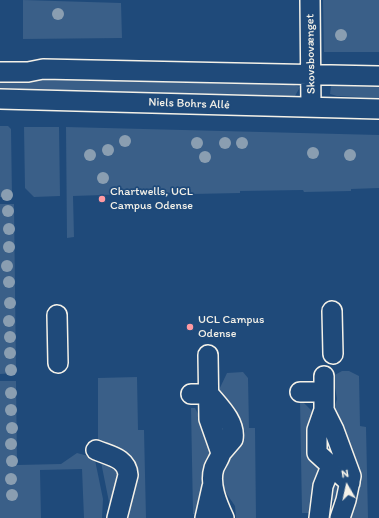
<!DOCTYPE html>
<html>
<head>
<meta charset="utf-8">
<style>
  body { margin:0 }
  #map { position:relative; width:379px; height:518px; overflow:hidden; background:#1f4a7a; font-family:Itim,sans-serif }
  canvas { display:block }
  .north { position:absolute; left:327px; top:466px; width:40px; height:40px; -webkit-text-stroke:3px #1f4a7a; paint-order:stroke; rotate:351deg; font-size:11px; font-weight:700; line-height:16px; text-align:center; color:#f4f1e8 }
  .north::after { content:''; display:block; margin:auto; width:14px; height:18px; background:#f4f1e8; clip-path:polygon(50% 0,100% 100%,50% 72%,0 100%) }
</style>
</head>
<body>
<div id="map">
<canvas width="379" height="518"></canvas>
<div class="north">N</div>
</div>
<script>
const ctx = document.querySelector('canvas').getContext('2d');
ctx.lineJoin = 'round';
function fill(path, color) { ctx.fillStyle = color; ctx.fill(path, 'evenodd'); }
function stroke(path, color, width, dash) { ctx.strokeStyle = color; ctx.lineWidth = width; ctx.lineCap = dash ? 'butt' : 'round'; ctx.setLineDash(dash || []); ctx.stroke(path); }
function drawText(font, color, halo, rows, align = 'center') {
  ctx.font = font + ' Itim,sans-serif'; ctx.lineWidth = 3.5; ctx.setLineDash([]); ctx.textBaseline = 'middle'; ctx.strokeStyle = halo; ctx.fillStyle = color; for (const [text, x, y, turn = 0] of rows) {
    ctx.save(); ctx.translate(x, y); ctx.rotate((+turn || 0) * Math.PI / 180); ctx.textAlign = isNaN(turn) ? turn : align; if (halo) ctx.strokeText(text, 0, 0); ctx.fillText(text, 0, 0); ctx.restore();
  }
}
fill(new Path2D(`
  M 23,0 L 121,3 L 122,38 L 23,39 Z
  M 323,0 L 379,0 L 379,52 L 324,52 Z
  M 0,78 L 294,85 L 300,87 L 295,96 L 0,89 Z
  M 331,86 L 379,87 L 379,98 L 337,96 L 330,94 Z
  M 0,126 L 8,126 L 11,129 L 12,197 L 0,197 Z
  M 24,127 L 59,127 L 60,196 L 34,197 L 25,188 Z
  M 66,127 L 379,135 L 379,188 L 351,189 L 351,191 L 304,192 L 303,190 L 240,191 L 240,193 L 193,194 L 192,192 L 73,196 L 74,237 L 67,238 Z
  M 0,204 L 14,204 L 16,373 L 0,374 Z
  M 342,371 L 349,371 L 359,376 L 360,426 L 366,427 L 368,518 L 347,518 L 333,411 L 337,399 L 333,376 Z
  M 243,372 L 248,378 L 249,428 L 255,428 L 256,518 L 236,518 L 235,506 L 216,478 L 230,448 L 218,392 L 227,373 Z
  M 137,377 L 138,430 L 144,430 L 146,518 L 124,518 L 130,474 L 98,449 L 98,378 Z
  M 0,381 L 16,381 L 17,465 L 61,464 L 77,453 L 92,457 L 95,460 L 103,499 L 102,518 L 84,518 L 82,469 L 40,470 L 41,518 L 0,518 Z
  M 300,399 L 313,412 L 315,435 L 325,464 L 318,513 L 302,513 Z
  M 191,408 L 195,408 L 217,450 L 203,515 L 193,514 Z
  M 100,457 L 122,463 L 114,504 L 109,502 Z
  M 335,472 L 344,499 L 331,501 L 329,498 Z`), '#3a5f88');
const minor = new Path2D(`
  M 310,0 L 311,107
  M 0,72 L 28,72 L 43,69 L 379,76
  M 0,99 L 379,109
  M 332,311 L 333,354
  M 57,315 L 58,363
  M 208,355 L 209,419 L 221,453 C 220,458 216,463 214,468 C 209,484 217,503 224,518
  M 324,376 L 324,410 L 334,430 L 351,476 L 346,500 L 340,518
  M 300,392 L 324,392
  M 191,394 L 209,394 C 219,406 236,422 233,439 L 221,453
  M 324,410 L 317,430 L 317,453 L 350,483
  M 96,450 C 110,456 127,458 128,475 L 117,518
  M 205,518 L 212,487
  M 319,518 L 323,486 L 331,466`);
stroke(minor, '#f4f1e8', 22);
stroke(minor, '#1f4a7a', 19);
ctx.fillStyle = '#8a9eb1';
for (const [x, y] of [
  [58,14],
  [341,35],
  [125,141],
  [197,143],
  [225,143],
  [242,143],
  [108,150],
  [313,153],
  [90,155],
  [350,155],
  [205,157],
  [103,178],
  [7,195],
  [8,211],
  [9,229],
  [9,247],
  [7,266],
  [9,282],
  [10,303],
  [9,321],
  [10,337],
  [10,353],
  [11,370],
  [11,393],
  [11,410],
  [12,428],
  [11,444],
  [12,461],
  [11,479],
  [12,495]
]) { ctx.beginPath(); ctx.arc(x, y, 6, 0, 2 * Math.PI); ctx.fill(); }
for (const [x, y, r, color] of [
  [102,199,4,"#ff9aa2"],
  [190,327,4,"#ff9aa2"]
]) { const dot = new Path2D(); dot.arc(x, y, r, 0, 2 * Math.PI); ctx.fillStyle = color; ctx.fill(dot); stroke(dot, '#1f4a7a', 1.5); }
drawText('12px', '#f4f1e8', '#1f4a7a', [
  ["Skovsbovænget",311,54,-91],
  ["Niels Bohrs Allé",189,104,2]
]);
drawText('12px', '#f4f1e8', '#1f4a7a', [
  ["Chartwells, UCL",110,192],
  ["Campus Odense",110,206],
  ["UCL Campus",198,320],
  ["Odense",198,334]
], 'left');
</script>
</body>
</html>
